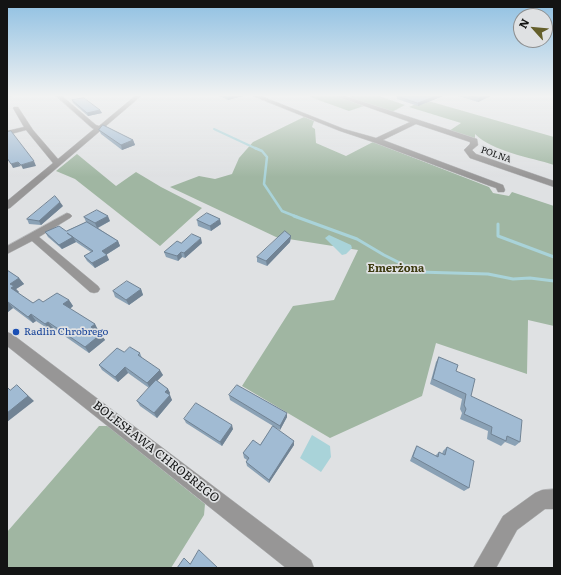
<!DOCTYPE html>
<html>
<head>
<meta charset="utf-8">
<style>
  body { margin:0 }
  #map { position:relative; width:561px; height:575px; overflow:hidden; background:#dfe1e3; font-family:Literata,serif }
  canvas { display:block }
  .frame { position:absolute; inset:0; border:8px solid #131414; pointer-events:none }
  .north { position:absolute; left:513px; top:8px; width:40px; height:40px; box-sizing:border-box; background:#dfe1e3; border:1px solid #8d8f90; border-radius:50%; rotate:297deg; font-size:11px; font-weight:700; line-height:16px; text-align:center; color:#131414 }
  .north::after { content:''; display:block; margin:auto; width:14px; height:18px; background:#645f2b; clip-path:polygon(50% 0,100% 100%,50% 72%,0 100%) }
</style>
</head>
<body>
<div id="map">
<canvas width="561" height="575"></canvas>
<div class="frame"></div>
<div class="north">N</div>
</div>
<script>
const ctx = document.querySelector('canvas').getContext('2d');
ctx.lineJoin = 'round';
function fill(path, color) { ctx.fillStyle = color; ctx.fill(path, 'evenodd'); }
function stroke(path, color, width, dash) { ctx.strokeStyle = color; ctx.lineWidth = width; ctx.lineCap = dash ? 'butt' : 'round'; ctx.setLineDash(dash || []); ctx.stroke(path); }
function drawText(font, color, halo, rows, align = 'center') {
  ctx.font = font + ' Literata,serif'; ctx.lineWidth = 3.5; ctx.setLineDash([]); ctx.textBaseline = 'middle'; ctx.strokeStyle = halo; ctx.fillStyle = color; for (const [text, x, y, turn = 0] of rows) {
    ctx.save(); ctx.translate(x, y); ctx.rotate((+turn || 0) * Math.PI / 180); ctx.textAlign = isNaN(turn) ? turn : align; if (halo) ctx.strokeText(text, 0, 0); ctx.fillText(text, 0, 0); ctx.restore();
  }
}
fill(new Path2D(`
  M 313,96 L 337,96 L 364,106 L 349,111 L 310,97 Z
  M 353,96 L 379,96 L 405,105 L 390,113 L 347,98 Z
  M 425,100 L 554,137 L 554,165 C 530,157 493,152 475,134 L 475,140 L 449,131 L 461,123 L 409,107 Z
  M 304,117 L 314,121 L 312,127 L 315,129 L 316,143 L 346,156 L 373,142 L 489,187 L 493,193 L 509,196 L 512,192 L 554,206 L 554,326 L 528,320 L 527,374 L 436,343 L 422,396 L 330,438 L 242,386 L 293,306 L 334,300 L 358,250 L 276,237 L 170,187 L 199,176 L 215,179 L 232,174 L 239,158 L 253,142 Z
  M 77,154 L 116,186 L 136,172 L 161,187 L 202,208 L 160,246 L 75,179 L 56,171 Z
  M 99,426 L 108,426 L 205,504 L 204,515 L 171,568 L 7,568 L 7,532 Z`), '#a0b6a2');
fill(new Path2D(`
  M 329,235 L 351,245 L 352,248 L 346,254 L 342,255 L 325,238 Z
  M 312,435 L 330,446 L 331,457 L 321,472 L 300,458 Z`), '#a9d3d9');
stroke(new Path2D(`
  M 7,97 L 12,96
  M 214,129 L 257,149`), '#a9d3d9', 2);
stroke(new Path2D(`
  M 255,148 L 262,151 L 267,157 L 264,184 L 282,211 L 297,217`), '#a9d3d9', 2.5);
stroke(new Path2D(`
  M 294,216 L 357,239 L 384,255 L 418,272 L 488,274 L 513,279 L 530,278 L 554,281
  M 498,224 L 498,236 L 554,257`), '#a9d3d9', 3);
const minor = new Path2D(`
  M 56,96 L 62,96 L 96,125 L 99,126 L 135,96 L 141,96 L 10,208 L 7,209 L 7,201 L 53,163 L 26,130 L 7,135 L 7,131 L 24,127 L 13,108 L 14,107 L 18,107 L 33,130 L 58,159 L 94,129 L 92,128 Z
  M 253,96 L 261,96 L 344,129 L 376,138 L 410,122 L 336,96 L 345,96 L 477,139 L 478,145 L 472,150 L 476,154 L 554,181 L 554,187 L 470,158 L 464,150 L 470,144 L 470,142 L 416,124 L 383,140 L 503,185 L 505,190 L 504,192 L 498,192 L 496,188 L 490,186 L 373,142 L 340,131 Z
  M 67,213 L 70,214 L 72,216 L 70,218 L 39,237 L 98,286 L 100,289 L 98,292 L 94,293 L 90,292 L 32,241 L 7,254 L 7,246 Z
  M 7,332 L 12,334 L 311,560 L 314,568 L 286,568 L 7,346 Z
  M 554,489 L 554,509 L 545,509 L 517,530 L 496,568 L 473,568 L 503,516 L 535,493 L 542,490 Z`);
stroke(minor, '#babcbe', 1);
fill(minor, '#979696');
fill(new Path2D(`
  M 219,96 L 243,96 L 228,100 Z
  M 397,96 L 443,96 L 418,106 L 397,99 Z
  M 458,96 L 491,96 L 478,102 Z
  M 72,100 L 100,110 L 102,113 L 88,116 L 73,103 Z
  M 99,130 L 133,140 L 135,145 L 122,150 L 101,134 Z
  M 63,206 L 41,225 L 29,224 L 27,219 Z
  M 84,217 L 110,221 L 98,228 L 118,241 L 120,246 L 106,255 L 109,260 L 95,268 L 87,261 L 84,256 L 91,252 L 76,242 L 62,249 L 48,237 L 45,232 L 66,231 L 86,222 Z
  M 197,220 L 221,224 L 211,231 L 198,226 Z
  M 291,236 L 290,242 L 267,266 L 257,262 L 257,257 Z
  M 181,243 L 202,243 L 185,258 L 182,257 L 178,261 L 166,257 L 164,252 Z
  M 7,270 L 19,278 L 24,284 L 16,289 L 19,292 L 18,293 L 33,303 L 69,300 L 73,306 L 70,309 L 95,324 L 98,330 L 97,331 L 105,340 L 89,353 L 53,328 L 50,330 L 36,321 L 33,323 L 13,308 L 8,312 L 7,312 Z
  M 141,289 L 143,295 L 129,305 L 115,297 L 113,291 Z
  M 124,352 L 140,353 L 142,358 L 163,375 L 157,381 L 168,389 L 170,393 L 169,395 L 172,400 L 157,418 L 140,406 L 137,401 L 149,388 L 128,373 L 118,382 L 102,370 L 99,365 Z
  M 439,357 L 456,371 L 471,396 L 520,442 L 515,446 L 505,442 L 501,446 L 487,439 L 488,431 L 460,419 L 462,413 L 460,409 L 462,399 L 430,384 L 436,362 Z
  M 229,395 L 287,417 L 280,430 L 274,427 L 294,445 L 269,483 L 247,466 L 246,462 L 247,460 L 244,458 L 243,453 L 260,445 L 273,426 L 230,400 Z
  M 184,419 L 233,429 L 222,446 L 186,423 Z
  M 417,446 L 435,456 L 439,452 L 442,454 L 443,451 L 447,447 L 469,488 L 464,491 L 410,461 L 414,451 Z`), '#8aa1b5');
fill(new Path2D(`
  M 234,96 L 243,96 L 228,100 L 228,98 Z
  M 436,96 L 443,96 L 418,106 L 418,103 Z
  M 485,96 L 491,96 L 478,102 L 479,98 Z
  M 100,110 L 102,113 L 88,116 L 87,113 Z
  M 133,140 L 135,145 L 122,150 L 121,145 Z
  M 34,161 L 36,166 L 23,169 L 21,165 Z
  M 18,162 L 21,166 L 13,168 L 11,164 Z
  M 60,202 L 63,206 L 41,225 L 39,221 Z
  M 108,216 L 110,221 L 97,228 L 95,223 Z
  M 220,219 L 221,224 L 211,231 L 210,226 Z
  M 291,236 L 290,242 L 267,266 L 266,261 Z
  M 73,237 L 76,242 L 62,249 L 59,245 Z
  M 201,238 L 202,243 L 185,258 L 184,253 Z
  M 118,241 L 120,246 L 104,256 L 102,251 Z
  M 181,252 L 182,257 L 178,261 L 177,256 Z
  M 107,255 L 109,260 L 95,268 L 92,263 Z
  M 19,278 L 24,284 L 16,289 L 19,292 L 16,294 L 11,288 L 10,284 Z
  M 141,289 L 143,295 L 129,305 L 126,300 Z
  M 69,300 L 73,306 L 67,311 L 63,304 Z
  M 8,302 L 13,308 L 8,312 L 7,303 Z
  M 31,314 L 36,321 L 33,323 L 28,317 Z
  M 48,322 L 53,328 L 50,330 L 45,324 Z
  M 95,324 L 98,330 L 94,333 L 91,327 Z
  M 101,334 L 105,340 L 89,353 L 85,347 Z
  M 125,367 L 128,373 L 118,382 L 115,377 Z
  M 160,370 L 163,375 L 150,388 L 147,383 Z
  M 17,385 L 34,401 L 7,422 L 7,413 Z
  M 168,389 L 170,393 L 167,397 L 165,392 Z
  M 170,395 L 172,400 L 157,418 L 154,413 Z
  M 287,413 L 287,417 L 280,430 L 280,426 Z
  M 232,425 L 233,429 L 222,446 L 220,442 Z
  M 294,441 L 294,445 L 269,483 L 269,480 Z`), '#718394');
const building = new Path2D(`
  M 225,96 L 234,96 L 228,98 Z
  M 397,96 L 436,96 L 418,103 Z
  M 470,96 L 485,96 L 479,98 Z
  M 84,98 L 100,110 L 87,113 L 72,100 Z
  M 103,125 L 133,140 L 121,145 L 99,130 Z
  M 11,131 L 34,161 L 21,165 L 18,162 L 11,164 L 7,158 L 7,132 Z
  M 55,196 L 60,202 L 39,221 L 27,219 Z
  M 97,210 L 108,216 L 95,223 L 84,217 Z
  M 207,213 L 220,219 L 210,226 L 197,220 Z
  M 87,222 L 118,241 L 102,251 L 107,255 L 92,263 L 84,256 L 93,251 L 67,233 L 73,237 L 59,245 L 45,232 L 59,226 L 66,231 Z
  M 285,231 L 291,236 L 266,261 L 257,257 Z
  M 192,234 L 201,238 L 184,253 L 181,252 L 177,256 L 164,252 L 177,241 L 181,243 Z
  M 7,270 L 19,278 L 10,284 L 14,286 L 11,288 L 33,303 L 39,299 L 43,302 L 57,293 L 69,300 L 63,304 L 95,324 L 91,327 L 101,334 L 85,347 L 48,322 L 45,324 L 31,314 L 28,317 L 8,302 L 7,303 Z
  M 127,281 L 141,289 L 126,300 L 113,291 Z
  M 130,347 L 140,353 L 138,355 L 160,370 L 147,383 L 125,367 L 115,377 L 99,365 L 117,348 L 124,352 Z
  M 439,357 L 458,365 L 456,371 L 475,379 L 471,396 L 522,420 L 520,442 L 507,436 L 506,441 L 491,434 L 492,427 L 464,414 L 466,409 L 464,405 L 466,394 L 433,379 Z
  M 156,380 L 168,389 L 165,392 L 170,395 L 154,413 L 137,401 Z
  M 17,385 L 28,396 L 7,413 L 7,387 L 10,390 Z
  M 237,385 L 287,413 L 280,426 L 229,395 Z
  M 196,403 L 232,425 L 220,442 L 184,419 Z
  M 273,426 L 294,441 L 269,480 L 246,462 L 249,458 L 243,453 L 253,440 L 260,445 Z
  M 417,446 L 438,457 L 439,452 L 445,455 L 447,447 L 474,461 L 469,488 L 413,457 Z
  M 199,550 L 218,568 L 177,568 L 184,558 L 190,564 Z`);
fill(building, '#a1bbd3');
stroke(building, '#718394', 1);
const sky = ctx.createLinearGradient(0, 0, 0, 177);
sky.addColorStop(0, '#8fc0e2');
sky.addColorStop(0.54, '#f1f2f2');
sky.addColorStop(1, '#f1f2f200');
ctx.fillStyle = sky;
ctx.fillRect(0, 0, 561, 177);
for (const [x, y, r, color] of [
  [16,332,4,"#1a4fb4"]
]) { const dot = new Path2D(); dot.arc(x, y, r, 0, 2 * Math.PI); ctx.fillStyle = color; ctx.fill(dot); stroke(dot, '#dfe1e3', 1.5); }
drawText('9px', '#131414', '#dfe1e3', [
  ["POLNA",496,155,19]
]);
drawText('10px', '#164399', '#dfe1e3', [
  ["Radlin Chrobrego",24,332]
], 'left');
drawText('bold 11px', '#3e3b11', '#dfe1e3', [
  ["Emerżona",396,269]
]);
drawText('12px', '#131414', '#dfe1e3', [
  ["BOLESŁAWA CHROBREGO",156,452,38]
]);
</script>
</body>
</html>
